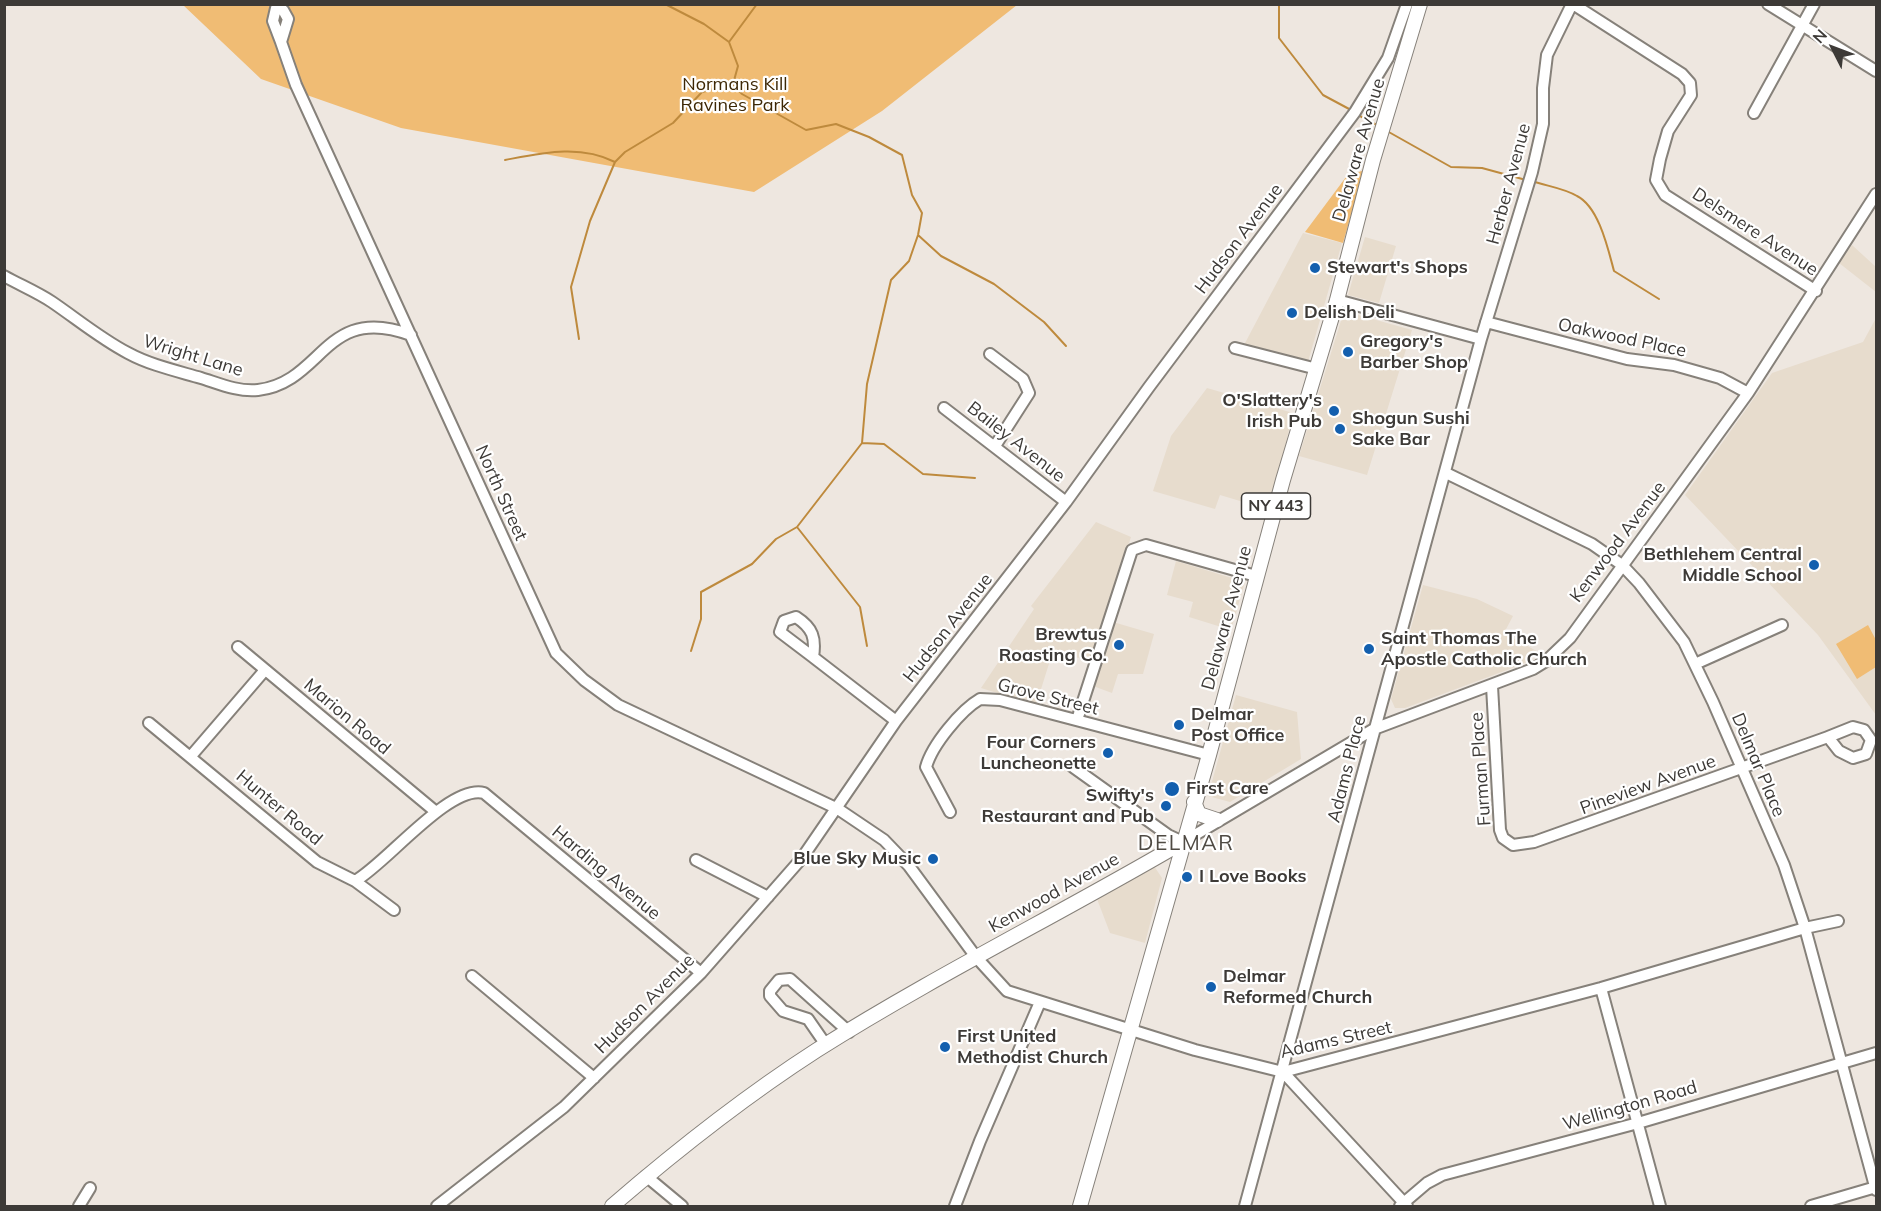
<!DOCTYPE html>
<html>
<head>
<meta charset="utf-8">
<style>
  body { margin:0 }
  #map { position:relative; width:1881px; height:1211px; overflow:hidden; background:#eee7e0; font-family:Mulish,sans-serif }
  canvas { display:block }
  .frame { position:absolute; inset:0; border:6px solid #3d3a37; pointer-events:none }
  .north { position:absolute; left:1803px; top:18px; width:60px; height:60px; -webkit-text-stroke:4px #fff; paint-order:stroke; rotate:312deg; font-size:16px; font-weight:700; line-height:24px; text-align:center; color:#3d3a37 }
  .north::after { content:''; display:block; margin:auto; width:21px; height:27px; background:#3d3a37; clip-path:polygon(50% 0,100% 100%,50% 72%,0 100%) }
</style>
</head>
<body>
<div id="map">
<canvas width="1881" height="1211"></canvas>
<div class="frame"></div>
<div class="north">N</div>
</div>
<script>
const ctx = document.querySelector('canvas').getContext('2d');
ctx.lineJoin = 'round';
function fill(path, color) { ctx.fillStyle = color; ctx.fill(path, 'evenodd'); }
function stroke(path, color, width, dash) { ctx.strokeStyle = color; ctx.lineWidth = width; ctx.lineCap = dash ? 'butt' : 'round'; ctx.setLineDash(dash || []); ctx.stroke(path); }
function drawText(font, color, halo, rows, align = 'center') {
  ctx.font = font + ' Mulish,sans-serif'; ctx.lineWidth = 4.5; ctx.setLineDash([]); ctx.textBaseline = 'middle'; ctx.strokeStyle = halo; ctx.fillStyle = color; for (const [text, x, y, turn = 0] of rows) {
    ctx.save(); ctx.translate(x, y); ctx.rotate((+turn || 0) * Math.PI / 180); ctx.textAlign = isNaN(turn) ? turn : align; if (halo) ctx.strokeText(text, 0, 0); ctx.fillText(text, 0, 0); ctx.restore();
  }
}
fill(new Path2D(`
  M 1303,233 L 1342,243 L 1308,362 L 1244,345 Z
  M 1365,237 L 1396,246 L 1379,303 L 1348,295 Z
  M 1852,245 L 1876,267 L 1876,292 L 1839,263 Z
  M 1344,311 L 1412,330 L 1367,475 L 1299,456 Z
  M 1876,318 L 1876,715 L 1818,635 L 1685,495 L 1772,373 L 1863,342 Z
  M 1207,388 L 1293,413 L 1270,510 L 1220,495 L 1215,509 L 1153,491 L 1171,436 Z
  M 1096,522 L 1131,537 L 1090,661 L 1053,651 L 1036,705 L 981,688 L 1034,609 L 1031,606 Z
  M 1176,561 L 1245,582 L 1231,630 L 1189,617 L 1193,602 L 1167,595 Z
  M 1423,585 L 1477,599 L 1513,616 L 1504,633 L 1540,653 L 1523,664 L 1405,708 L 1395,708 L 1391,699 Z
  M 1113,622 L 1154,634 L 1143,674 L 1118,674 L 1112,693 L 1093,686 Z
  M 1236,695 L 1297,712 L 1301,759 L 1230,802 L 1208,796 Z
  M 1154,866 L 1162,878 L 1145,943 L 1110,933 L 1097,899 Z`), '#e7dccd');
fill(new Path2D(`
  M 183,5 L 1017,5 L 882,111 L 754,192 L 401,128 L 261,79 Z
  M 1364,170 L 1343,243 L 1305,232 L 1346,177 Z
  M 1868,625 L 1876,640 L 1876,667 L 1857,679 L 1836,644 Z`), '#f0bc74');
stroke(new Path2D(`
  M 665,4 L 704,24 L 729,42
  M 757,4 L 729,42 L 738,66 L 733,84 L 742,94 L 806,130 L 836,124 L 869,137 L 902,155 L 912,195 L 922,213 L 918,235 L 909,261 L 891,280 L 867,384 L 862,443 L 797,527 L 860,607 L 867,646
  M 1279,4 L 1279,38 L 1323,95 L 1351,110
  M 1358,115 L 1377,125
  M 1387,131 L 1451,167 L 1482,168 L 1526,180
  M 505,160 C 542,153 580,144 615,162
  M 1532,181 C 1546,186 1564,188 1577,196 C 1599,207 1608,249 1614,271 L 1659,299
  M 918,235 L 941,256 L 994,284 L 1044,322 L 1066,346
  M 579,339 L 571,287 L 590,221 L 615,162 L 625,152 L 673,123 L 702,92 L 733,84
  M 862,443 L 884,444 L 923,474 L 975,478
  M 691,651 L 701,619 L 701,592 L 752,564 L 776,539 L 797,527`), '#be8a3d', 2);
const minor = new Path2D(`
  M 1573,4 L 1682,74 L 1690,83 L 1691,95 L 1668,131 L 1660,159 L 1656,180 L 1665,195 L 1816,291
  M 1768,4 L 1876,71
  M 276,8 L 283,10 L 288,19 L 281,42 L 273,21 Z
  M 281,42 L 296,85 L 556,653 L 584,680 L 618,705 L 838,809 L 884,840 L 909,866 L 976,957 L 1007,991 L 1195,1050 L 1283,1072 L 1601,988 L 1805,928 L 1838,921
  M 1754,113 L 1814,4
  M 4,276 C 20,285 37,292 52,302 C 77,319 101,339 128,353 C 150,365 177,371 201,378 C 220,384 238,392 258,390 C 324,382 324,303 411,335
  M 1337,300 L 1481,339
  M 1486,322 L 1627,359 L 1674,365 L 1720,378 L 1748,393
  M 1235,348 L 1317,369
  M 990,354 L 1023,379 L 1029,393 L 995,446
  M 944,408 L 1066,502
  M 1446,473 L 1592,544 L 1622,565 L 1639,583 L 1684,642 L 1713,702 L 1784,865 L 1805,928 L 1876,1190
  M 796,617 C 813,628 816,638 813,657 L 780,632 L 784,621 Z
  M 238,647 L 436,812
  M 813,657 L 896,721
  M 1695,664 L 1782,625
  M 1492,686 L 1500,830 L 1503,838 L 1513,845 L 1534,842 L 1828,737
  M 1077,720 L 1132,550 L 1146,545 L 1256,576
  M 149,723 L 317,862 L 355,881 L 394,910
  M 1853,727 L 1864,730 L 1871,740 L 1866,754 L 1853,758 L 1839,751 L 1828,737 Z
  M 191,756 L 265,670
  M 1073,767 L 1168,835 L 1183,842 L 1374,729 L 1533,669 L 1546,661 L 1570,638 L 1748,393 L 1876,194
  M 950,812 L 926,767 C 932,745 961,710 980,699 L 1000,700 L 1209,755
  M 696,860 L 768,897
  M 355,881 C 386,864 449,784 484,793 L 701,973
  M 472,976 L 594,1078
  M 1601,988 L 1660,1206
  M 826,1045 L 808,1019 L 783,1011 L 770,996 L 770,991 L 779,980 L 790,979 L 849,1032
  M 1283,1072 L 1407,1206
  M 646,1176 L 682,1206
  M 79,1206 L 90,1188
  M 437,1206 L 564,1107 L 701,973 L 802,858 L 896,721 L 1066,502 L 1149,387 L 1355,112 L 1388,58 L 1407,4
  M 955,1206 L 980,1141 L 1040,1002
  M 1245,1206 L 1481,339 L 1532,172 L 1543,124 L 1543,88 L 1547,55 L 1572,4
  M 1400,1206 L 1427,1183 L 1442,1175 L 1638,1123 L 1876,1053
  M 1811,1206 L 1876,1187`);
const major = new Path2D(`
  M 1194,802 L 1199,814 L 1217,820
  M 612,1206 C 677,1150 744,1097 817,1050 C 936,975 1062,913 1183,842
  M 1080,1206 L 1209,755 L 1283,480 L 1337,300 L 1373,160 L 1420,4`);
stroke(minor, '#86817a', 14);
stroke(major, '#86817a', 16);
stroke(minor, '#fff', 10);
stroke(major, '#fff', 14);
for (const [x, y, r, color] of [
  [1315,268,6,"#135fae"],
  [1292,313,6,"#135fae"],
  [1348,352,6,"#135fae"],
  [1334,411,6,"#135fae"],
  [1340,429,6,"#135fae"],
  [1814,565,6,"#135fae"],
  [1119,645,6,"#135fae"],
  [1369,649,6,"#135fae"],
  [1179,725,6,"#135fae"],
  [1108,753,6,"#135fae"],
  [1172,789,8,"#135fae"],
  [1166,806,6,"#135fae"],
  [933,859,6,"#135fae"],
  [1187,877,6,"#135fae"],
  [1211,987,6,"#135fae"],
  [945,1047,6,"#135fae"]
]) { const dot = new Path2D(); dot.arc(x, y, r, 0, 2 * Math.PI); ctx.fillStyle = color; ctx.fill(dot); stroke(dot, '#fff', 2); }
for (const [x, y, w] of [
  [1276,506,69]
]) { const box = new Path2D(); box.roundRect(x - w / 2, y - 13, w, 26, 4.5); ctx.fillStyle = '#fff'; ctx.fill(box); stroke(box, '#3d3a37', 1.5); }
drawText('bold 16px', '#3d3a37', null, [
  ["NY 443",1276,506]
]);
drawText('18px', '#3d2705', '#fff', [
  ["Normans Kill",735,85],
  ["Ravines Park",735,106]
]);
drawText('18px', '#3d3a37', '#fff', [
  ["Delaware Avenue",1359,150,-74],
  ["Herber Avenue",1509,184,-75],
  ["Delsmere Avenue",1755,232,33],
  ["Hudson Avenue",1239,239,-53],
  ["Oakwood Place",1622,338,12],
  ["Wright Lane",193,356,17],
  ["Bailey Avenue",1016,442,38],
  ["North Street",501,493,66],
  ["Kenwood Avenue",1618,542,-53],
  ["Delaware Avenue",1227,618,-75],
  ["Hudson Avenue",948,628,-52],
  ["Grove Street",1048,697,14],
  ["Marion Road",347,717,40],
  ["Delmar Place",1758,765,67],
  ["Adams Place",1347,769,-76],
  ["Furman Place",1481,769,-94],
  ["Pineview Avenue",1648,785,-20],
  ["Hunter Road",279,808,40],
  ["Harding Avenue",606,873,40],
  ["Kenwood Avenue",1054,893,-29],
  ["Hudson Avenue",645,1004,-45],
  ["Adams Street",1336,1040,-13],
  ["Wellington Road",1630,1106,-16]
]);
drawText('bold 18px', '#3d3a37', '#fff', [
  ["Stewart's Shops",1327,268],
  ["Delish Deli",1304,313],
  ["Gregory's",1360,342],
  ["Barber Shop",1360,363],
  ["O'Slattery's",1322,401,"right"],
  ["Irish Pub",1322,422,"right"],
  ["Shogun Sushi",1352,419],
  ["Sake Bar",1352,440],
  ["Bethlehem Central",1802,555,"right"],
  ["Middle School",1802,576,"right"],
  ["Brewtus",1107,635,"right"],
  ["Roasting Co.",1107,656,"right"],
  ["Saint Thomas The",1381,639],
  ["Apostle Catholic Church",1381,660],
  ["Delmar",1191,715],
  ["Post Office",1191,736],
  ["Four Corners",1096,743,"right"],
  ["Luncheonette",1096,764,"right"],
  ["First Care",1186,789],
  ["Swifty's",1154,796,"right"],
  ["Restaurant and Pub",1154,817,"right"],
  ["Blue Sky Music",921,859,"right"],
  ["I Love Books",1199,877],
  ["Delmar",1223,977],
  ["Reformed Church",1223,998],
  ["First United",957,1037],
  ["Methodist Church",957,1058]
], 'left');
ctx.letterSpacing = '1.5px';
drawText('21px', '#4f4a43', '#fff', [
  ["DELMAR",1186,844]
]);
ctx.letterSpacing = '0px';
</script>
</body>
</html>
